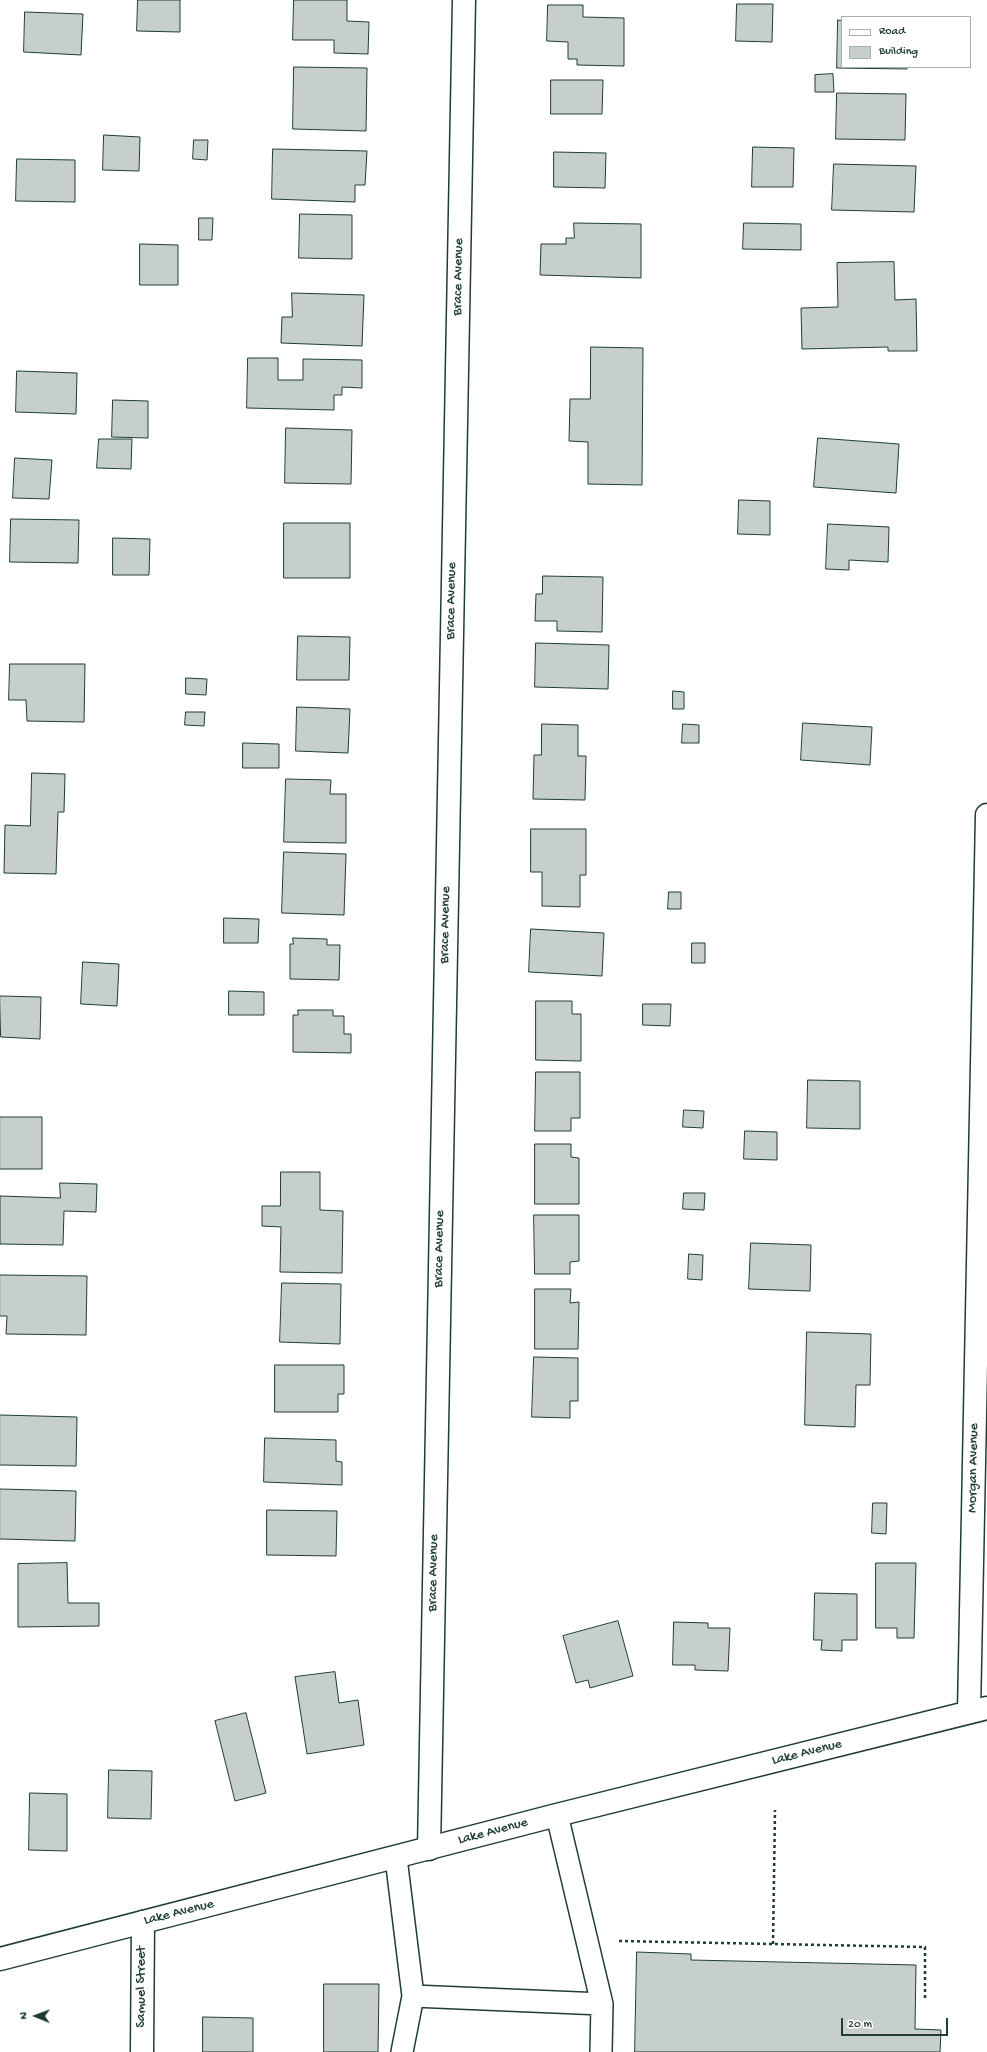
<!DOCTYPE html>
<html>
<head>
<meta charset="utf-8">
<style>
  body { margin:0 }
  #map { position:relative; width:987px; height:2052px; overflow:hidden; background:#fff; font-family:"Gochi Hand",sans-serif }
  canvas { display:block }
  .legend { position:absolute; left:841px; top:16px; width:130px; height:52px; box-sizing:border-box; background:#fff; border:1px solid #a5b1ae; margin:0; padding:5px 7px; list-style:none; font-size:12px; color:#1f3d34 }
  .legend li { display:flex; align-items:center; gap:8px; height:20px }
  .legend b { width:20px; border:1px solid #a5b1ae }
  .north { position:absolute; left:16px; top:1996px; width:40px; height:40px; -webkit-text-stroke:3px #fff; paint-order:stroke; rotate:271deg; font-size:11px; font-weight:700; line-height:16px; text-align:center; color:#1f3d34 }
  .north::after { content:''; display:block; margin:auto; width:14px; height:18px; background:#1f3d34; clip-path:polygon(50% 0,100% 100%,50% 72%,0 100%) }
  .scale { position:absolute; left:841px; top:2018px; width:107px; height:18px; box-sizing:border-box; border:2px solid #1f3d34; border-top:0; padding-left:5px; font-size:12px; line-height:14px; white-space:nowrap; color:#1f3d34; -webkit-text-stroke:3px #fff; paint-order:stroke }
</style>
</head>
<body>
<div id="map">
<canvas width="987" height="2052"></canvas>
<ul class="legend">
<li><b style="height:5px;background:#fff"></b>Road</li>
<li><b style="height:11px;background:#c7cfcc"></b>Building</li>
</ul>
<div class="north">N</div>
<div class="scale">20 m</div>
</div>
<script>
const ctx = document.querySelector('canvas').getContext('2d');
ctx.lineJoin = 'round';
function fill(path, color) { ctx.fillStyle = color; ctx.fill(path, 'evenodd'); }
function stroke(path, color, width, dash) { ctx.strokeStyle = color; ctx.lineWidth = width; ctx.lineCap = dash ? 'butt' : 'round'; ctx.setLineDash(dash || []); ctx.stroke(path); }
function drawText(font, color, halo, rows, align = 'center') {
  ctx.font = font + ' "Gochi Hand",sans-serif'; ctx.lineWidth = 3.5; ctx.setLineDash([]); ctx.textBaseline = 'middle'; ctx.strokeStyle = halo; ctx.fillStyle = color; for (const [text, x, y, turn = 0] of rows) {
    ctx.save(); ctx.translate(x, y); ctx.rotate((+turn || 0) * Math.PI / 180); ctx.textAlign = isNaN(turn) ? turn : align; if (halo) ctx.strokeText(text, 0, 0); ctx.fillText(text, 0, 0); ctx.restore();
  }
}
const building = new Path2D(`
  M 138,0 L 180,0 L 180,32 L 137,31 Z
  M 294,0 L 347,0 L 347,21 L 369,22 L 368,54 L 334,53 L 334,40 L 293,40 Z
  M 737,4 L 773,4 L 772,42 L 736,41 Z
  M 548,5 L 583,5 L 583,17 L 624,18 L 624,66 L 577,65 L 577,59 L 568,59 L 568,42 L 547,41 Z
  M 25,12 L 83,14 L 81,55 L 24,52 Z
  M 838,20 L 842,21 L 842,67 L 907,67 L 907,69 L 837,68 Z
  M 294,67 L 367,68 L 366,131 L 293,129 Z
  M 833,74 L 834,92 L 815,92 L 815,75 Z
  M 551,80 L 603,80 L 602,114 L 551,114 Z
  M 837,93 L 906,94 L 905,140 L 836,139 Z
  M 104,135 L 140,137 L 139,171 L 103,170 Z
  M 194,140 L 208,140 L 207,160 L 193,159 Z
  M 753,147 L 794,148 L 793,187 L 752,187 Z
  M 273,149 L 367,151 L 365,185 L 355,185 L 355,202 L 272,199 Z
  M 554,152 L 606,153 L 605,188 L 554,187 Z
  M 17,159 L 75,160 L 75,202 L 16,201 Z
  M 834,164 L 916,166 L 914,212 L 832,210 Z
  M 300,214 L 352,215 L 352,259 L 299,258 Z
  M 199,218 L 213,218 L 212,240 L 199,240 Z
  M 574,223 L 641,224 L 641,278 L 540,275 L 541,244 L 566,244 L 566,238 L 574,238 Z
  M 744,223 L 801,224 L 801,250 L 743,249 Z
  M 140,244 L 178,245 L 178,285 L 140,285 Z
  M 894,262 L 895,300 L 916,299 L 917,351 L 888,351 L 888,347 L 802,349 L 801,308 L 838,307 L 837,263 Z
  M 292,293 L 364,295 L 362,346 L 281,343 L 282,317 L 292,317 Z
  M 591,347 L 643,348 L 642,485 L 588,484 L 588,442 L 569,441 L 570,399 L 590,399 Z
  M 248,358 L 278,358 L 278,380 L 303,380 L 303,359 L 362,360 L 362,388 L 342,387 L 342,395 L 334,395 L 334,410 L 247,408 Z
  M 17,371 L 77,373 L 76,414 L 16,412 Z
  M 113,400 L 148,401 L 148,438 L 112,437 Z
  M 286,428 L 352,430 L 351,484 L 285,483 Z
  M 818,438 L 899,444 L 896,493 L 814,487 Z
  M 99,439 L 132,439 L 131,469 L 97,468 Z
  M 15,458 L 52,460 L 49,499 L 13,498 Z
  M 739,500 L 770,501 L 770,535 L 738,534 Z
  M 11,519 L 79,520 L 78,563 L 10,562 Z
  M 284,523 L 350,523 L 350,578 L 284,578 Z
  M 828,524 L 889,527 L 888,562 L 849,560 L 849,570 L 826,569 Z
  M 113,538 L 150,539 L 149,575 L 113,575 Z
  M 543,576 L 603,577 L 602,632 L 557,631 L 557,621 L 535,621 L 536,594 L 542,594 Z
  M 298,636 L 350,637 L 349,680 L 297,680 Z
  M 536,643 L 609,645 L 608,689 L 535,687 Z
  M 10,664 L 85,664 L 84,722 L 27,721 L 26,700 L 9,700 Z
  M 186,678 L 207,679 L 206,695 L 186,694 Z
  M 673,691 L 684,692 L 684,709 L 673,709 Z
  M 297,707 L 350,709 L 348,753 L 296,751 Z
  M 186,712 L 205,712 L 204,726 L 185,725 Z
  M 803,723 L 872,727 L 870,765 L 801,760 Z
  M 542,724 L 578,725 L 578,756 L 586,756 L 585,800 L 533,799 L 534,755 L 541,755 Z
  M 683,724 L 699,725 L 699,743 L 682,743 Z
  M 243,743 L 279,744 L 279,768 L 243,768 Z
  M 32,773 L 65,774 L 64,812 L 58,812 L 56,874 L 4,873 L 5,825 L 30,826 Z
  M 286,779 L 331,780 L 330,794 L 346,794 L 346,843 L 284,842 Z
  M 531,829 L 586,829 L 586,875 L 580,875 L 580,907 L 542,906 L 542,872 L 531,872 Z
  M 284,852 L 346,854 L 344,915 L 282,913 Z
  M 669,892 L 681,892 L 681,909 L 668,909 Z
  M 224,918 L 259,919 L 258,943 L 224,943 Z
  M 531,929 L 604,933 L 602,976 L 529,972 Z
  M 293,938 L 327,939 L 327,945 L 340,945 L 339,980 L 290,979 L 290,944 L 293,944 Z
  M 692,943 L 705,943 L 705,963 L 692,963 Z
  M 83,962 L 119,964 L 117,1006 L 81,1004 Z
  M 229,991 L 264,992 L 264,1015 L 229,1015 Z
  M 0,996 L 41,997 L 40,1039 L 1,1037 Z
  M 536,1001 L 572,1001 L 572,1014 L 581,1014 L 581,1061 L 536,1060 Z
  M 643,1004 L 671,1004 L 670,1026 L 643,1025 Z
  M 298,1010 L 333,1010 L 333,1016 L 344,1016 L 344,1034 L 351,1034 L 351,1053 L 293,1052 L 293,1015 L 298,1015 Z
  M 536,1072 L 580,1072 L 580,1118 L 571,1118 L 571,1131 L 535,1131 Z
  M 808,1080 L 860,1081 L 860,1129 L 807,1128 Z
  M 684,1110 L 704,1111 L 703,1128 L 683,1127 Z
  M 0,1117 L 42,1117 L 42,1169 L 0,1169 Z
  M 745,1131 L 777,1132 L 777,1160 L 744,1159 Z
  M 535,1144 L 571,1144 L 571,1157 L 579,1158 L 579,1204 L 535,1204 Z
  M 281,1172 L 320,1172 L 320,1210 L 343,1211 L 342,1273 L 280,1272 L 281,1227 L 262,1226 L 262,1206 L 280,1206 Z
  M 60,1183 L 97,1184 L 96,1212 L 64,1211 L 63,1245 L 0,1244 L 0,1196 L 60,1198 Z
  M 684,1193 L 705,1193 L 704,1210 L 683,1209 Z
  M 534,1215 L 579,1215 L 579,1261 L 570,1262 L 570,1274 L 535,1274 Z
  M 751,1243 L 811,1245 L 810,1291 L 749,1289 Z
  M 689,1254 L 703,1255 L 702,1280 L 688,1279 Z
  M 0,1275 L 87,1276 L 86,1335 L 6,1334 L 7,1316 L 0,1316 Z
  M 282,1283 L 341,1284 L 340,1344 L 280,1342 Z
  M 535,1289 L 571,1289 L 570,1303 L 579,1302 L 578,1349 L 535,1349 Z
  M 807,1332 L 871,1334 L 870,1385 L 856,1385 L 855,1427 L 805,1425 Z
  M 534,1357 L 578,1358 L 578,1401 L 570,1401 L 570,1418 L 532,1417 Z
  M 275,1365 L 344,1365 L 344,1394 L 338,1394 L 338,1412 L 275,1412 Z
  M 0,1415 L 77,1417 L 76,1466 L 0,1465 Z
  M 265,1438 L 336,1440 L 336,1461 L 342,1462 L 342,1485 L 264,1482 Z
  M 0,1489 L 76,1491 L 75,1541 L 0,1539 Z
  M 873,1503 L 887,1503 L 886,1534 L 872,1533 Z
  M 267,1510 L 337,1511 L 336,1556 L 267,1555 Z
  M 67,1563 L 68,1603 L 99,1603 L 99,1626 L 18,1627 L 18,1564 Z
  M 876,1563 L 916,1563 L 914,1638 L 897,1638 L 897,1628 L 876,1628 Z
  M 815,1593 L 857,1594 L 857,1640 L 842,1640 L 842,1651 L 821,1650 L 822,1640 L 814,1640 Z
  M 618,1621 L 633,1676 L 590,1688 L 588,1680 L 576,1683 L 563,1636 Z
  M 674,1622 L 708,1623 L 708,1628 L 730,1628 L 728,1671 L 695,1670 L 695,1665 L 673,1665 Z
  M 335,1672 L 339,1703 L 358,1700 L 364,1745 L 307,1754 L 295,1677 Z
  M 246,1713 L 266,1793 L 235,1801 L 215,1721 Z
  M 109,1770 L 152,1771 L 151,1819 L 108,1818 Z
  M 30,1793 L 67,1794 L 67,1851 L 29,1850 Z
  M 637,1952 L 691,1954 L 691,1960 L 916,1965 L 915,2029 L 941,2030 L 940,2052 L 635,2052 Z
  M 324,1984 L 379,1984 L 378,2052 L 324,2052 Z
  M 203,2017 L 253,2018 L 253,2052 L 203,2052 Z`);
fill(building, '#c7cfcc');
stroke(building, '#1f3d34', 1);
const lane = new Path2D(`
  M 396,1858 L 413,1996 L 602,2004 L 557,1815
  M 402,2052 L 413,1996
  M 601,2052 L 602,2004`);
const street = new Path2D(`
  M 969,1712 L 987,815
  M 429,1849 L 464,0
  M 142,2052 L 143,1922`);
const secondary = new Path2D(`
  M 0,1959 L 557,1815 L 987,1708`);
stroke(lane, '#1f3d34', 24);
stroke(street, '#1f3d34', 25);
stroke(secondary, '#1f3d34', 25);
stroke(new Path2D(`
  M 619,1941 L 925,1947 L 925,2000
  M 773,1944 L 775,1810`), '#1f3d34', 2.5, [3, 3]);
stroke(lane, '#fff', 21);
stroke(street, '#fff', 22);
stroke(secondary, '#fff', 22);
drawText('14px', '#1f3d34', '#fff', [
  ["Brace Avenue",459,277,-89],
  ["Brace Avenue",452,601,-89],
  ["Brace Avenue",446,925,-89],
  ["Brace Avenue",440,1249,-89],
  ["Morgan Avenue",974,1468,-89],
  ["Brace Avenue",434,1573,-89],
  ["Lake Avenue",807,1753,-14],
  ["Lake Avenue",493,1832,-15],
  ["Lake Avenue",179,1913,-14],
  ["Samuel Street",142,1987,-90]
]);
</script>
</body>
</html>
